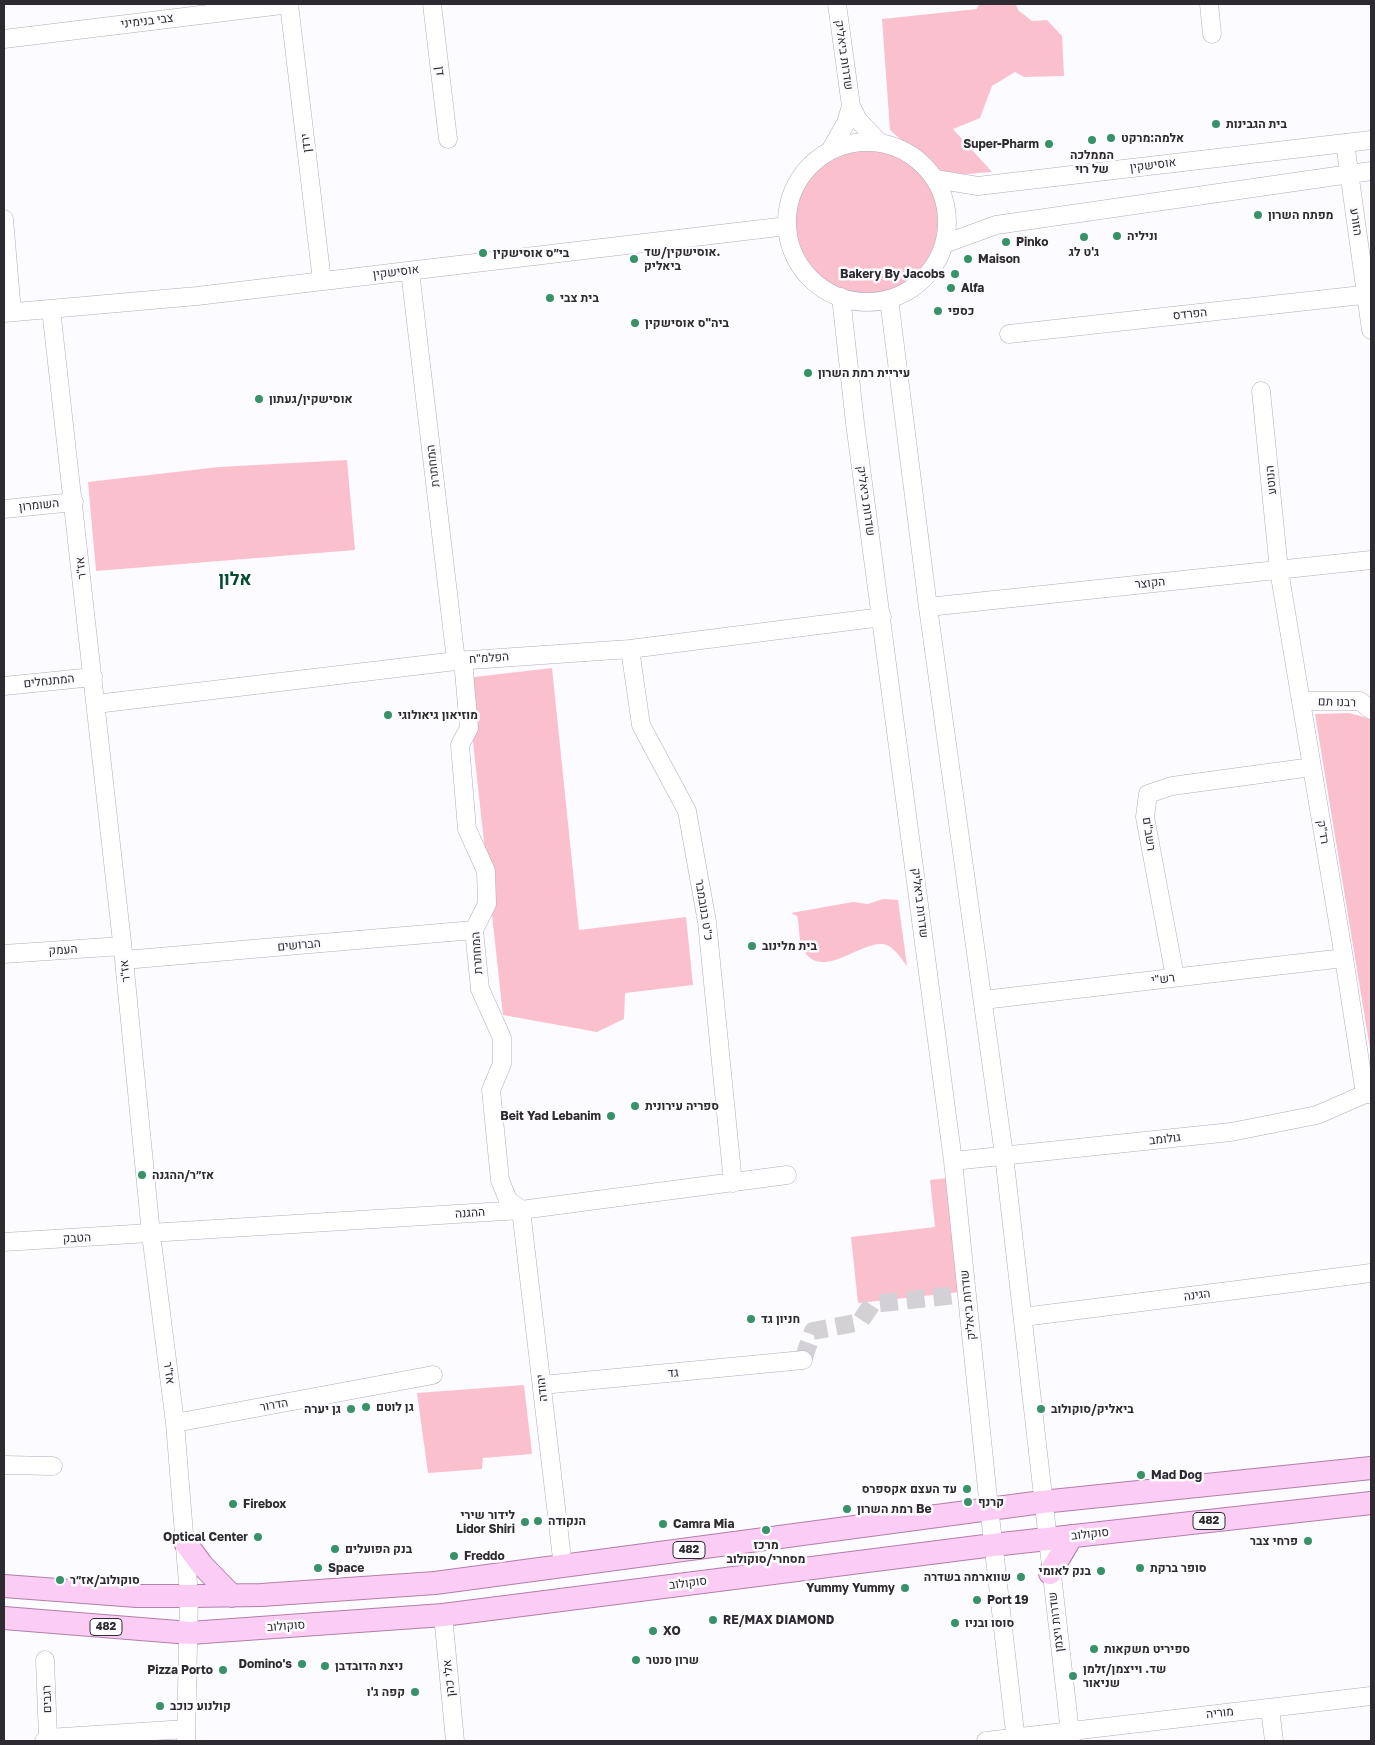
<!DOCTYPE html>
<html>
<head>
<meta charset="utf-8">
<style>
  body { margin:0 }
  #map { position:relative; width:1375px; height:1745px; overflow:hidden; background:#fcfbff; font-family:"Golos Text",sans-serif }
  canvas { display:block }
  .frame { position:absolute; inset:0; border:5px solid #2d2a31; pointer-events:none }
</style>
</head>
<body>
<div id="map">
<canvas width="1375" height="1745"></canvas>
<div class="frame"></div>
</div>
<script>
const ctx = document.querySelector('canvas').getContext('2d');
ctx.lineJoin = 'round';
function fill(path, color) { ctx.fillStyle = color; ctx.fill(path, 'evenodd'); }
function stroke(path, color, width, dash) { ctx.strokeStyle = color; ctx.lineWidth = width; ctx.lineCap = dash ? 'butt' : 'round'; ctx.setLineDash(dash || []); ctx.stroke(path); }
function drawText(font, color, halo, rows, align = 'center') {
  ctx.font = font + ' "Golos Text",Heebo,sans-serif'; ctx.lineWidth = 5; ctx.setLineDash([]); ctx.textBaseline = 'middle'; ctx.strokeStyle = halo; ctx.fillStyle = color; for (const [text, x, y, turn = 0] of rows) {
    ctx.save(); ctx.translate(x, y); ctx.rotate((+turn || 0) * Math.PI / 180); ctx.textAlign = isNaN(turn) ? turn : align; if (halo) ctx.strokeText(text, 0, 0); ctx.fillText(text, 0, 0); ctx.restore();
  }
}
fill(new Path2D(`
  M 979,4 L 1016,4 L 1018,10 L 1032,21 L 1047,20 L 1062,36 L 1064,76 L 1024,77 L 1015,72 L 992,86 L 980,118 L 953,129 L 992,172 L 942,176 L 890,130 L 882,19 L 977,9 Z
  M787 222a80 80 0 1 1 160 0a80 80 0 1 1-160 0Z
  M 347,460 L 355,550 L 96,571 L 88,482 L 219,467 Z
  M 552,668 L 579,930 L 686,917 L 693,985 L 625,993 L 624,1019 L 597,1032 L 503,1015 L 466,678 Z
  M 1349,713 L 1371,719 L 1371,1055 L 1315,714 Z
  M 883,899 L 898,900 L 907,966 C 902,960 897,951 889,946 C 867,933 820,987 802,947 C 798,937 800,926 797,916 L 791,913 L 853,902 L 868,904 Z
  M 948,1178 L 961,1292 L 858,1303 L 851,1237 L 935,1227 L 930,1180 Z
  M 524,1385 L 532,1454 L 483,1458 L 482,1469 L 428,1473 L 417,1393 Z`), '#fbc0ce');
stroke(new Path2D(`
  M 803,1360 L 813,1331 L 860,1322 L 872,1304 L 967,1294`), '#d3d1d6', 18, [18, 9]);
const minor = new Path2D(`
  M 289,4 L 322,281
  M 432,4 L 448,139
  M 837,4 L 851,106 L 858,120 L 880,143
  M 1209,4 L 1212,34
  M 4,39 L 290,4
  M787 222a80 80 0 1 1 160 0a80 80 0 1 1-160 0Z
  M 1345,143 L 1371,330
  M 830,151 L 846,123 L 851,106
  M 935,179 L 978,186 L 1371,140
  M 4,219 L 12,312
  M 944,244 L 996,225 L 1371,171
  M 410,271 L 456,661
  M 841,297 L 855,423 L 953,1161 L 988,1498 L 1016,1741
  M 889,299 L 928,607 L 1004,1155 L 1071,1741
  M 51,309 L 124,960 L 151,1234 L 175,1423 L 189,1596 L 186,1741
  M 4,313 L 197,296 L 787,226
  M 1009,334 L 1371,294
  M 1261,391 L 1279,570 L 1344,958 L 1365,1094
  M 4,509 L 74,502
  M 928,607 L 1371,560
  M 630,649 L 641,725 L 687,811 L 707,922 L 733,1183
  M 463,660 L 469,728 L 460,745 L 467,829 L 486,871 L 487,904 L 474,930 L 480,989 L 502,1038 L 502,1064 L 491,1090 L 500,1180 L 508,1200 L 521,1210
  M 4,686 L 93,677
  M 1301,701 L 1360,701 L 1371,710
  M 96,704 L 456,661 L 630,649 L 882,617
  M 4,954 L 122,946
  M 124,960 L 474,930
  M 1175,977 L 1145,817 L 1148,794 L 1172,786 L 1312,767
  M 983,1000 L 1344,958
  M 953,1161 L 1231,1132 L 1317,1115 L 1365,1094 L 1371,1094
  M 521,1210 L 563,1567
  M 4,1242 L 521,1210 L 787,1175
  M 1023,1317 L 1371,1273
  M 542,1385 L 803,1360
  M 175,1423 L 433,1375
  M 4,1465 L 53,1466
  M 443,1615 L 455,1741
  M 45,1660 L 48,1738
  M 1270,1708 L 1274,1741
  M 44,1741 L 48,1738 L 186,1729
  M 986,1741 L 1371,1696`);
const major = new Path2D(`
  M 185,1542 L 202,1565 L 232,1596
  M 1050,1573 L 1072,1536
  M 4,1586 L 137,1596 L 189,1596 L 261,1595 L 435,1583 L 1042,1502 L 1371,1468
  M 4,1618 L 190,1633 L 443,1615 L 993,1545 L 1371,1503`);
stroke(minor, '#b3abbf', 19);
stroke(major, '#b27eab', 24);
stroke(minor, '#fff', 18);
stroke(major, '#fccdf4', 22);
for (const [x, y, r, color] of [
  [1216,124,5,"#389268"],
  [1111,138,5,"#389268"],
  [1092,140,5,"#389268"],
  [1049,144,5,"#389268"],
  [1258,215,5,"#389268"],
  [1117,236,5,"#389268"],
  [1084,237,5,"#389268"],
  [1006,242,5,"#389268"],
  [483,253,5,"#389268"],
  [634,259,5,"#389268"],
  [968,259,5,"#389268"],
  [955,274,5,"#389268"],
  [951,288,5,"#389268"],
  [550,298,5,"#389268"],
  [938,311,5,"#389268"],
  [635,323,5,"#389268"],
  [808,373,5,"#389268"],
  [259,399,5,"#389268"],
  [388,715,5,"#389268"],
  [752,946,5,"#389268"],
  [635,1106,5,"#389268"],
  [611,1116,5,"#389268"],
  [142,1175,5,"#389268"],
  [751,1319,5,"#389268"],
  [366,1407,5,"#389268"],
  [351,1409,5,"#389268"],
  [1041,1409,5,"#389268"],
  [1141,1475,5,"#389268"],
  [967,1489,5,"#389268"],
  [968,1502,5,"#389268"],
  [233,1504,5,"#389268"],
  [847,1509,5,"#389268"],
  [538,1521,5,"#389268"],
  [525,1522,5,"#389268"],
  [663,1524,5,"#389268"],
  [766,1530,5,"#389268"],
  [258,1537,5,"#389268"],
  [1308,1541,5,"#389268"],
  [335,1549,5,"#389268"],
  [454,1556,5,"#389268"],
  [318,1568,5,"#389268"],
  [1140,1568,5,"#389268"],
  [1101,1571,5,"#389268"],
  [1021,1577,5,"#389268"],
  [60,1580,5,"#389268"],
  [905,1588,5,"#389268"],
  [977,1600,5,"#389268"],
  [713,1620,5,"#389268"],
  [955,1623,5,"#389268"],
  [653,1631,5,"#389268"],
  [1094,1649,5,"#389268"],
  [636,1660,5,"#389268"],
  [302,1664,5,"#389268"],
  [325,1666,5,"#389268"],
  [223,1670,5,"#389268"],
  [1073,1676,5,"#389268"],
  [415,1692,5,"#389268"],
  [160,1706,5,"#389268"]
]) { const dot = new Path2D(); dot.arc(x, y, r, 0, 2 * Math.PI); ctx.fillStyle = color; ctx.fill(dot); stroke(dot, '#fcfbff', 2); }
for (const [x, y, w] of [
  [1209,1521,32],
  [689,1550,32],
  [106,1627,32]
]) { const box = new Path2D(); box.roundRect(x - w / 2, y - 8.5, w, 17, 4); ctx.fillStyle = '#fcfbff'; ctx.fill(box); stroke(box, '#2d2a31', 1); }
drawText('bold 11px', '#2d2a31', null, [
  ["482",1209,1521],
  ["482",689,1550],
  ["482",106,1627]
]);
drawText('12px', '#2d2a31', '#fcfbff', [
  ["צבי בנימיני",147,21,-7],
  ["שדרות ביאליק",844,55,82],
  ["דן",440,71,83],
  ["ירדן",306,143,-97],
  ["אוסישקין",1153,165,-7],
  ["הזורע",1356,222,82],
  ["אוסישקין",396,272,-7],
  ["הפרדס",1190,314,-6],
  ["המחתרת",433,466,-97],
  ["הנוטע",1271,480,-96],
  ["שדרות ביאליק",866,501,82],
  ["השומרון",39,505,-6],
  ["אז\"ר",81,568,-96],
  ["הקוצר",1150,583,-6],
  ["הפלמ\"ח",489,658,-4],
  ["המתנחלים",49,681,-6],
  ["רבנו תם",1337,702,2],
  ["רד\"ק",1323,832,80],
  ["רשב\"ם",1149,834,82],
  ["שדרות ביאליק",920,903,83],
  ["כ\"ט בנובמבר",704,910,81],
  ["הברושים",299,945,-5],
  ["העמק",63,950,-4],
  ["המחתרת",477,953,-94],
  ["אז\"ר",125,971,-96],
  ["רש\"י",1163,979,-7],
  ["גולומב",1165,1139,-6],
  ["ההגנה",470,1213,-4],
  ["הטבק",77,1238,-3],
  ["הגינה",1197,1295,-7],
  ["שדרות ביאליק",968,1305,-96],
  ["אז\"ר",169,1373,83],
  ["גד",673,1373,-5],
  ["יהודה",542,1388,-96],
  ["הדרור",274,1405,-10],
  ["סוקולוב",1090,1534,-6],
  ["סוקולוב",688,1583,-7],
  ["שדרות ויצמן",1056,1622,-97],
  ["סוקולוב",286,1626,-4],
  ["אלי כהן",449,1678,-96],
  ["רגבים",47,1699,-92],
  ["מוריה",1220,1713,-6]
]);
drawText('bold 12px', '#2d2a31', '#fcfbff', [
  ["בית הגבינות",1226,124],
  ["אלמה:מרקט",1121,138],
  ["Super-Pharm",1039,144,"right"],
  ["הממלכה",1092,155,"center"],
  ["של רוי",1092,169,"center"],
  ["מפתח השרון",1268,215],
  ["וניליה",1127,236],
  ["Pinko",1016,242],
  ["אוסישקין/שד.",644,252],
  ["ביאליק",644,266],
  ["ג'ט לג",1084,252,"center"],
  ["בי״ס אוסישקין",493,253],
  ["Maison",978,259],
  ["Bakery By Jacobs",945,274,"right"],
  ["Alfa",961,288],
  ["בית צבי",560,298],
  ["כספי",948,311],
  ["ביה\"ס אוסישקין",645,323],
  ["עיריית רמת השרון",818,373],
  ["אוסישקין/געתון",269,399],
  ["מוזיאון גיאולוגי",398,715],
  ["בית מלינוב",762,946],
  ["ספריה עירונית",645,1106],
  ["Beit Yad Lebanim",601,1116,"right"],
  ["אז״ר/ההגנה",152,1175],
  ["חניון גד",761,1319],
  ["גן לוטם",376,1407],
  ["גן יערה",341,1409,"right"],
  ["ביאליק/סוקולוב",1051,1409],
  ["Mad Dog",1151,1475],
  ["עד העצם אקספרס",957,1489,"right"],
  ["קרנף",978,1502],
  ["Firebox",243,1504],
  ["רמת השרון Be",857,1509],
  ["לידור שירי",515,1515,"right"],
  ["Lidor Shiri",515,1529,"right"],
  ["הנקודה",548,1521],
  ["Camra Mia",673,1524],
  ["Optical Center",248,1537,"right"],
  ["פרחי צבר",1298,1541,"right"],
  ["מרכז",766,1545,"center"],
  ["מסחרי/סוקולוב",766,1559,"center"],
  ["בנק הפועלים",345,1549],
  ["Freddo",464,1556],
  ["Space",328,1568],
  ["סופר ברקת",1150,1568],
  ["בנק לאומי",1091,1571,"right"],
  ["שווארמה בשדרה",1011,1577,"right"],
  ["סוקולוב/אז״ר",70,1580],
  ["Yummy Yummy",895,1588,"right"],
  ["Port 19",987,1600],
  ["RE/MAX DIAMOND",723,1620],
  ["סוסו ובניו",965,1623],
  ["XO",663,1631],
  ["ספיריט משקאות",1104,1649],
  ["שרון סנטר",646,1660],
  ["Domino's",292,1664,"right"],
  ["ניצת הדובדבן",335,1666],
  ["שד. וייצמן/זלמן",1083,1669],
  ["שניאור",1083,1683],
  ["Pizza Porto",213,1670,"right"],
  ["קפה ג'ו",405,1692,"right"],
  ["קולנוע כוכב",170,1706]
], 'left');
drawText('bold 18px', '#064c30', '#fcfbff', [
  ["אלון",235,579]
]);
</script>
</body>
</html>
